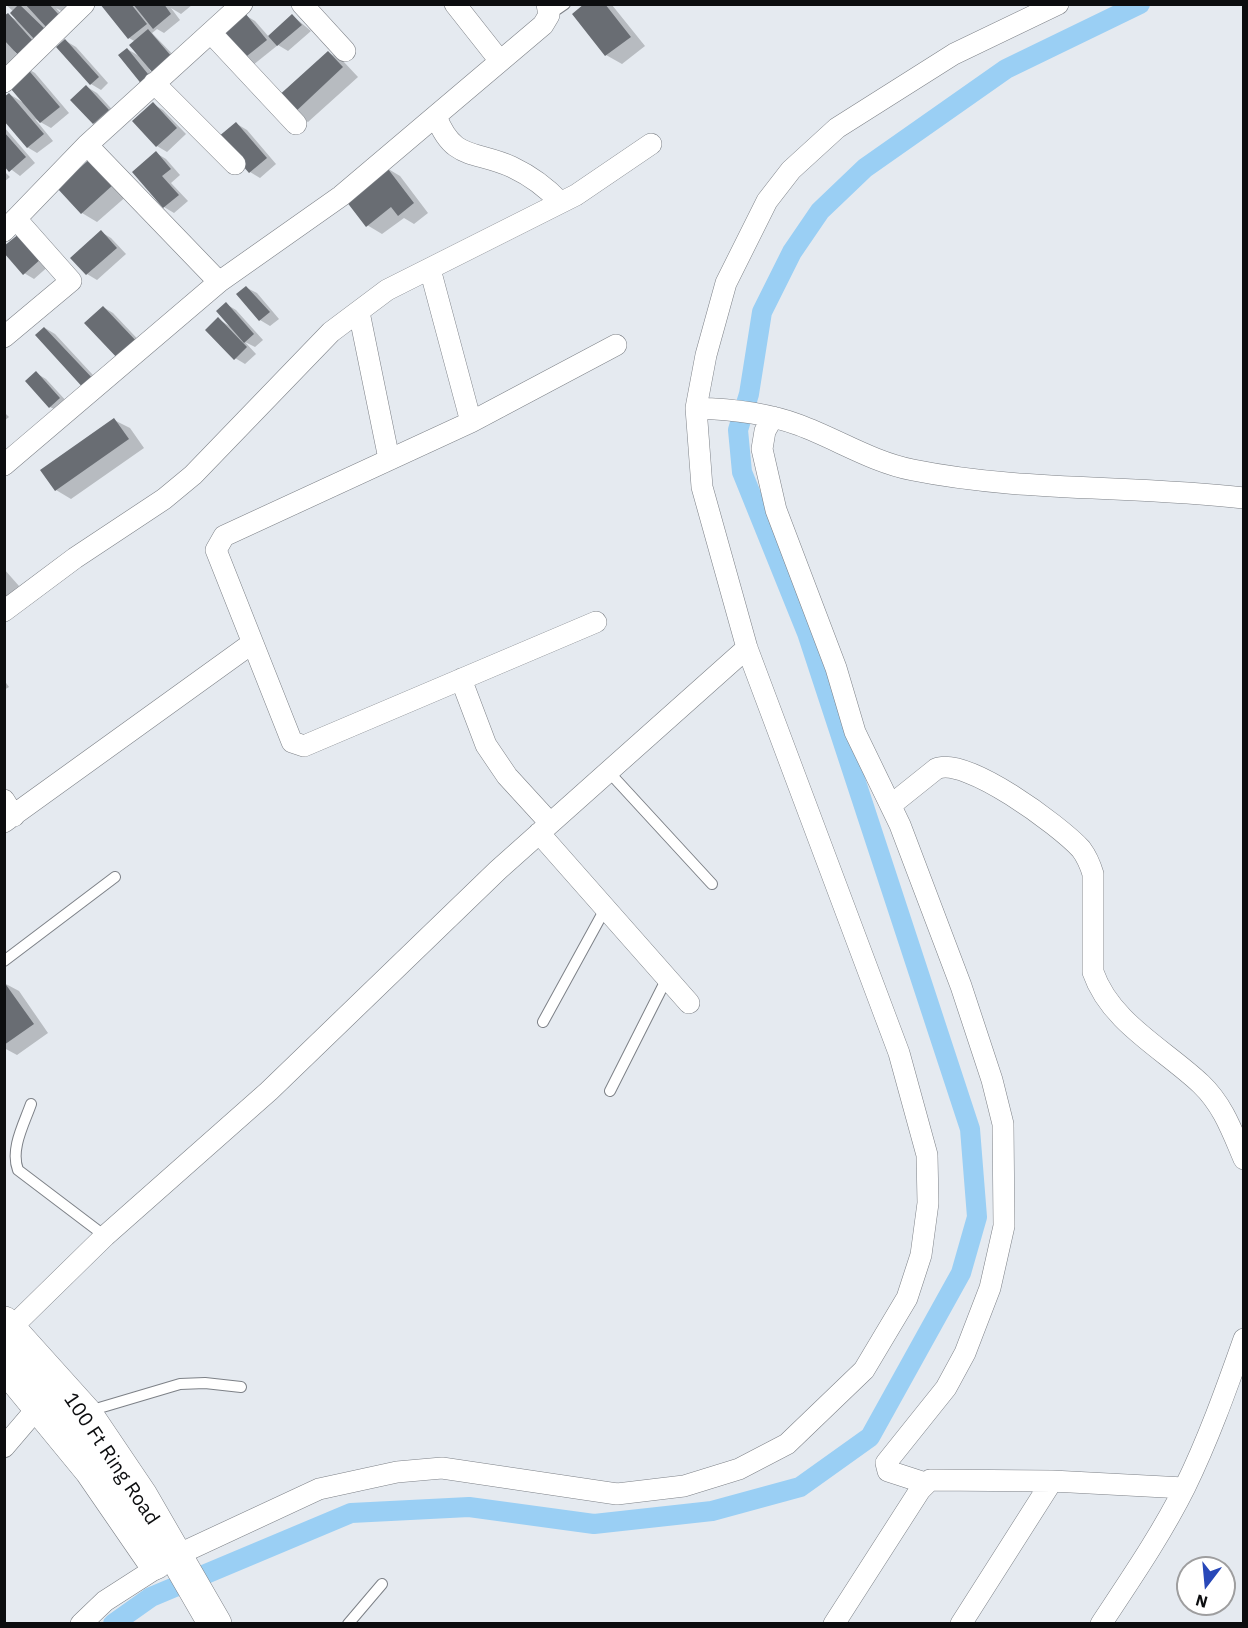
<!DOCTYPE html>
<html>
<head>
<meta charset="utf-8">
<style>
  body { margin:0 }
  #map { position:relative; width:1248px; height:1628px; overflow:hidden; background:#e5eaf0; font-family:"IBM Plex Sans",sans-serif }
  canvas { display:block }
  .frame { position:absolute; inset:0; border:6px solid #0c0d0f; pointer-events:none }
  .north { position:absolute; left:1176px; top:1556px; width:60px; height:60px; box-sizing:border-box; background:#fff; border:2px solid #9e9e9f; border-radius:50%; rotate:196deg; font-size:16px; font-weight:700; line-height:24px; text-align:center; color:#0c0d0f }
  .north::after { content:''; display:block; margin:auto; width:21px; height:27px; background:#2848b8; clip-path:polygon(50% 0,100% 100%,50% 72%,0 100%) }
</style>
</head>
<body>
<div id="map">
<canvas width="1248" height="1628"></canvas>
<div class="frame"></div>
<div class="north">N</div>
</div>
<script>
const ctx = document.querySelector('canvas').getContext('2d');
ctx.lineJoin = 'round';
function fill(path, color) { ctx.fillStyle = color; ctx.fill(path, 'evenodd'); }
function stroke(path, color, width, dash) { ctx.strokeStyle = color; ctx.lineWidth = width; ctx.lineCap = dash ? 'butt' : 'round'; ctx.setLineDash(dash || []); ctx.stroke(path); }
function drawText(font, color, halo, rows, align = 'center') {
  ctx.font = font + ' "IBM Plex Sans",sans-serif'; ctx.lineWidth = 6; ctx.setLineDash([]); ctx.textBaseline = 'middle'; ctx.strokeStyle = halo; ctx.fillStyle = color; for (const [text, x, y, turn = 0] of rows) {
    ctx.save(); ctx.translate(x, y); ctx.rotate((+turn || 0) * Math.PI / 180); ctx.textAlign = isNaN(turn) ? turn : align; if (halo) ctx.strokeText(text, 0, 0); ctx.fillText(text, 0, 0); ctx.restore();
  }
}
fill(new Path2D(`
  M 5,4 L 85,4 L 72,17 L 56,8 L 68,22 L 46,25 L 55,36 L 29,59 L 14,51 L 19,57 L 4,71 L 8,15 L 18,21 L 14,12 Z
  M 102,4 L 192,5 L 181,14 L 171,8 L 180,20 L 164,33 L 157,29 L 152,33 L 181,63 L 164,78 L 149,69 L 161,85 L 154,91 L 127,49 L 141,57 L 136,42 L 129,38 Z
  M 587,4 L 612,5 L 645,46 L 622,64 L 606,55 L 574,14 Z
  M 245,15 L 255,21 L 269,37 L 293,16 L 311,31 L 288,51 L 278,45 L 253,65 L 243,59 Z
  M 66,41 L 76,47 L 108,83 L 101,90 L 91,84 Z
  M 328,52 L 343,61 L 358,77 L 308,122 L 293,114 Z
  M 25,67 L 35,73 L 69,113 L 51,128 L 35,119 L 53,141 L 37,153 L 27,147 L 9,94 L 24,103 Z
  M 87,87 L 97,93 L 118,116 L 104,129 L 94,123 Z
  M 153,104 L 163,110 L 186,134 L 167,152 L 157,146 Z
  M 237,124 L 247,130 L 276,164 L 260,178 L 250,172 Z
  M 4,127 L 35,163 L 20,176 L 4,164 Z
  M 156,153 L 166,159 L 180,175 L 171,183 L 188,201 L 174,213 L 164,207 Z
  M 91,160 L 129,194 L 97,222 L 82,213 Z
  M 385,167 L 400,176 L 428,213 L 414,224 L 404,218 L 382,234 L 367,225 Z
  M 4,171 L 10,177 L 4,182 Z
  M 101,232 L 111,238 L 126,254 L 97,280 L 87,274 Z
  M 4,248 L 51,264 L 34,279 L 24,273 Z
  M 247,288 L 257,293 L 279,319 L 270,326 L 260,320 Z
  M 226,304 L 236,310 L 263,340 L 255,347 L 245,342 L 256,354 L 245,364 L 235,358 L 218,319 L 231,327 Z
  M 103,307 L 113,313 L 148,350 L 121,360 Z
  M 45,328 L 55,334 L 105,388 L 87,390 Z
  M 36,373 L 46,379 L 69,404 L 60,412 L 50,407 Z
  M 4,412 L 9,417 L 4,421 Z
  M 114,420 L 130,428 L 144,448 L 71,499 L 56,490 Z
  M 4,569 L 19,586 L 4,598 Z
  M 4,680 L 9,687 L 4,690 Z
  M 4,983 L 19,991 L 48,1033 L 17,1055 L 4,1048 Z`), '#0003');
stroke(new Path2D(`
  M 113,1624 L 151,1597 L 351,1513 L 469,1507 L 594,1524 L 712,1511 L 800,1487 L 870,1437 L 961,1273 L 977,1217 L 970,1129 L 807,633 L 742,472 L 738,430 L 749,394 L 762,312 L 792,252 L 820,211 L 865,168 L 1006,69 L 1140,4`), '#9acff4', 20);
fill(new Path2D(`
  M 19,4 L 46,30 L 35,40 L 10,13 Z
  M 25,4 L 49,4 L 59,15 L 47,28 Z
  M 100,4 L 131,4 L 147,24 L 128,39 Z
  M 133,4 L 164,4 L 171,14 L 153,29 Z
  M 584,4 L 605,4 L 631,37 L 605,56 L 572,14 Z
  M 8,13 L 33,41 L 18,55 L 4,40 L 4,16 Z
  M 245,13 L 267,40 L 242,60 L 220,33 Z
  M 292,14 L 302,25 L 277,46 L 268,36 Z
  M 148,29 L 172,57 L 153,73 L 129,45 Z
  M 65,39 L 99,77 L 90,85 L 56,47 Z
  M 127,48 L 152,79 L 143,86 L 118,55 Z
  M 328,51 L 343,67 L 292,115 L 276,98 Z
  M 25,66 L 60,107 L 40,123 L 5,82 Z
  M 86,85 L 109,110 L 93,124 L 70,100 Z
  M 9,93 L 44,134 L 27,148 L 4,121 L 4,97 Z
  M 153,102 L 177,128 L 156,147 L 132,121 Z
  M 236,122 L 267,158 L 249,173 L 218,137 Z
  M 4,132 L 26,157 L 9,172 L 4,166 Z
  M 156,151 L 171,169 L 162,176 L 179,195 L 163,208 L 132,172 Z
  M 91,158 L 114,184 L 81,214 L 57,188 Z
  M 385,165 L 414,203 L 398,216 L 391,207 L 366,227 L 343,197 Z
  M 101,230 L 117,248 L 86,275 L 70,258 Z
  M 20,233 L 42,258 L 23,275 L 4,253 L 4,246 Z
  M 246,286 L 270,312 L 259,321 L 236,294 Z
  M 226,302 L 254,334 L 244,343 L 216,311 Z
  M 103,306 L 139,344 L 120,361 L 84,323 Z
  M 218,317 L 247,347 L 234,360 L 205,330 Z
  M 44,327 L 96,382 L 86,391 L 35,335 Z
  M 36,371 L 60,398 L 49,408 L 25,381 Z
  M 114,418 L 129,439 L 55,491 L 40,470 Z
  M 4,982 L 34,1024 L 4,1045 Z`), '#696d73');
const service = new Path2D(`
  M 549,15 L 565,4
  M 608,771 L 712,884
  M 4,961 L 115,877
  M 543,1022 L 605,909
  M 610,1091 L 667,978
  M 31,1104 C 24,1124 10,1149 18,1170 L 105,1236
  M 89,1411 L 180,1384 L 205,1383 L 241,1387
  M 348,1624 L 382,1584`);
const minor = new Path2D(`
  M 302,4 L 345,51
  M 455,4 L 500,61
  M 211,33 L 296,124
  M 4,82 L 84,4
  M 154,83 L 235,164
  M 436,116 C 453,161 474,150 512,167 C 531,176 546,187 560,202
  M 87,145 L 219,282
  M 4,231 L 87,145 L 242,4
  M 430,269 L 471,422
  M 359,312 L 389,459
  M 4,337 L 71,281 L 17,220
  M 696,408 C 730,409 767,413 799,425 C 837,439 872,462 913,470 C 1022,492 1133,485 1244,498
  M 773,417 L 765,431 L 762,449 L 776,510 L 836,668 L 855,732 L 900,825 L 961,986 L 992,1080 L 1003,1124 L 1004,1226 L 990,1288 L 965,1353 L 946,1388 L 886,1463 L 888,1471 L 925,1483
  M 4,465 L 219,282 L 341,196 L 543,25 L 549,15 L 547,4
  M 4,611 L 75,558 L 164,499 L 193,475 L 331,332 L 387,290 L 576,195 L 651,144
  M 596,622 L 304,746 L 292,742 L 216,550 L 224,536 L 471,422 L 616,345
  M 461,679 L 486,745 L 507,776 L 550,823
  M 4,800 L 14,816
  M 891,805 L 936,769 C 965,755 1060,826 1081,849 C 1087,857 1090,864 1093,874 L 1093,972 C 1110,1022 1164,1049 1201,1084 C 1223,1105 1232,1131 1244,1159
  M 4,822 L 251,644
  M 539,833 L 689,1003
  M 10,1329 L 105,1236 L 269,1091 L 498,870 L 747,648
  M 4,1447 L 39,1406
  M 81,1624 L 105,1601 L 175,1556 L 319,1489 L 397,1472 L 442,1468 L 617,1494 L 684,1486 L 739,1469 L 787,1444 L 864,1370 L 907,1298 L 921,1255 L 928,1203 L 927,1155 L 899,1053 L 747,648 L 702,487 L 696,408 L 706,355 L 726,283 L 767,201 L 791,170 L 837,128 L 954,54 L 1058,4
  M 834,1624 L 920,1490 L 930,1480 L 1052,1481 L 1184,1488
  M 961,1624 L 1052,1481
  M 1101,1624 C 1130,1580 1161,1535 1185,1487 C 1208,1440 1226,1390 1244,1339`);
const primary = new Path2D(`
  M 4,1323 L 85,1413 L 141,1496 L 215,1624
  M 4,1364 L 91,1470 L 155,1563`);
stroke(service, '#7d8187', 12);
stroke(minor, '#7d8187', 22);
stroke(primary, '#7d8187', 34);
stroke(service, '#fff', 10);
stroke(minor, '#fff', 21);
stroke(primary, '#fff', 33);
drawText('20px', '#0c0d0f', '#fff', [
  ["100 Ft Ring Road",111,1459,56]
]);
</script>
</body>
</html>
